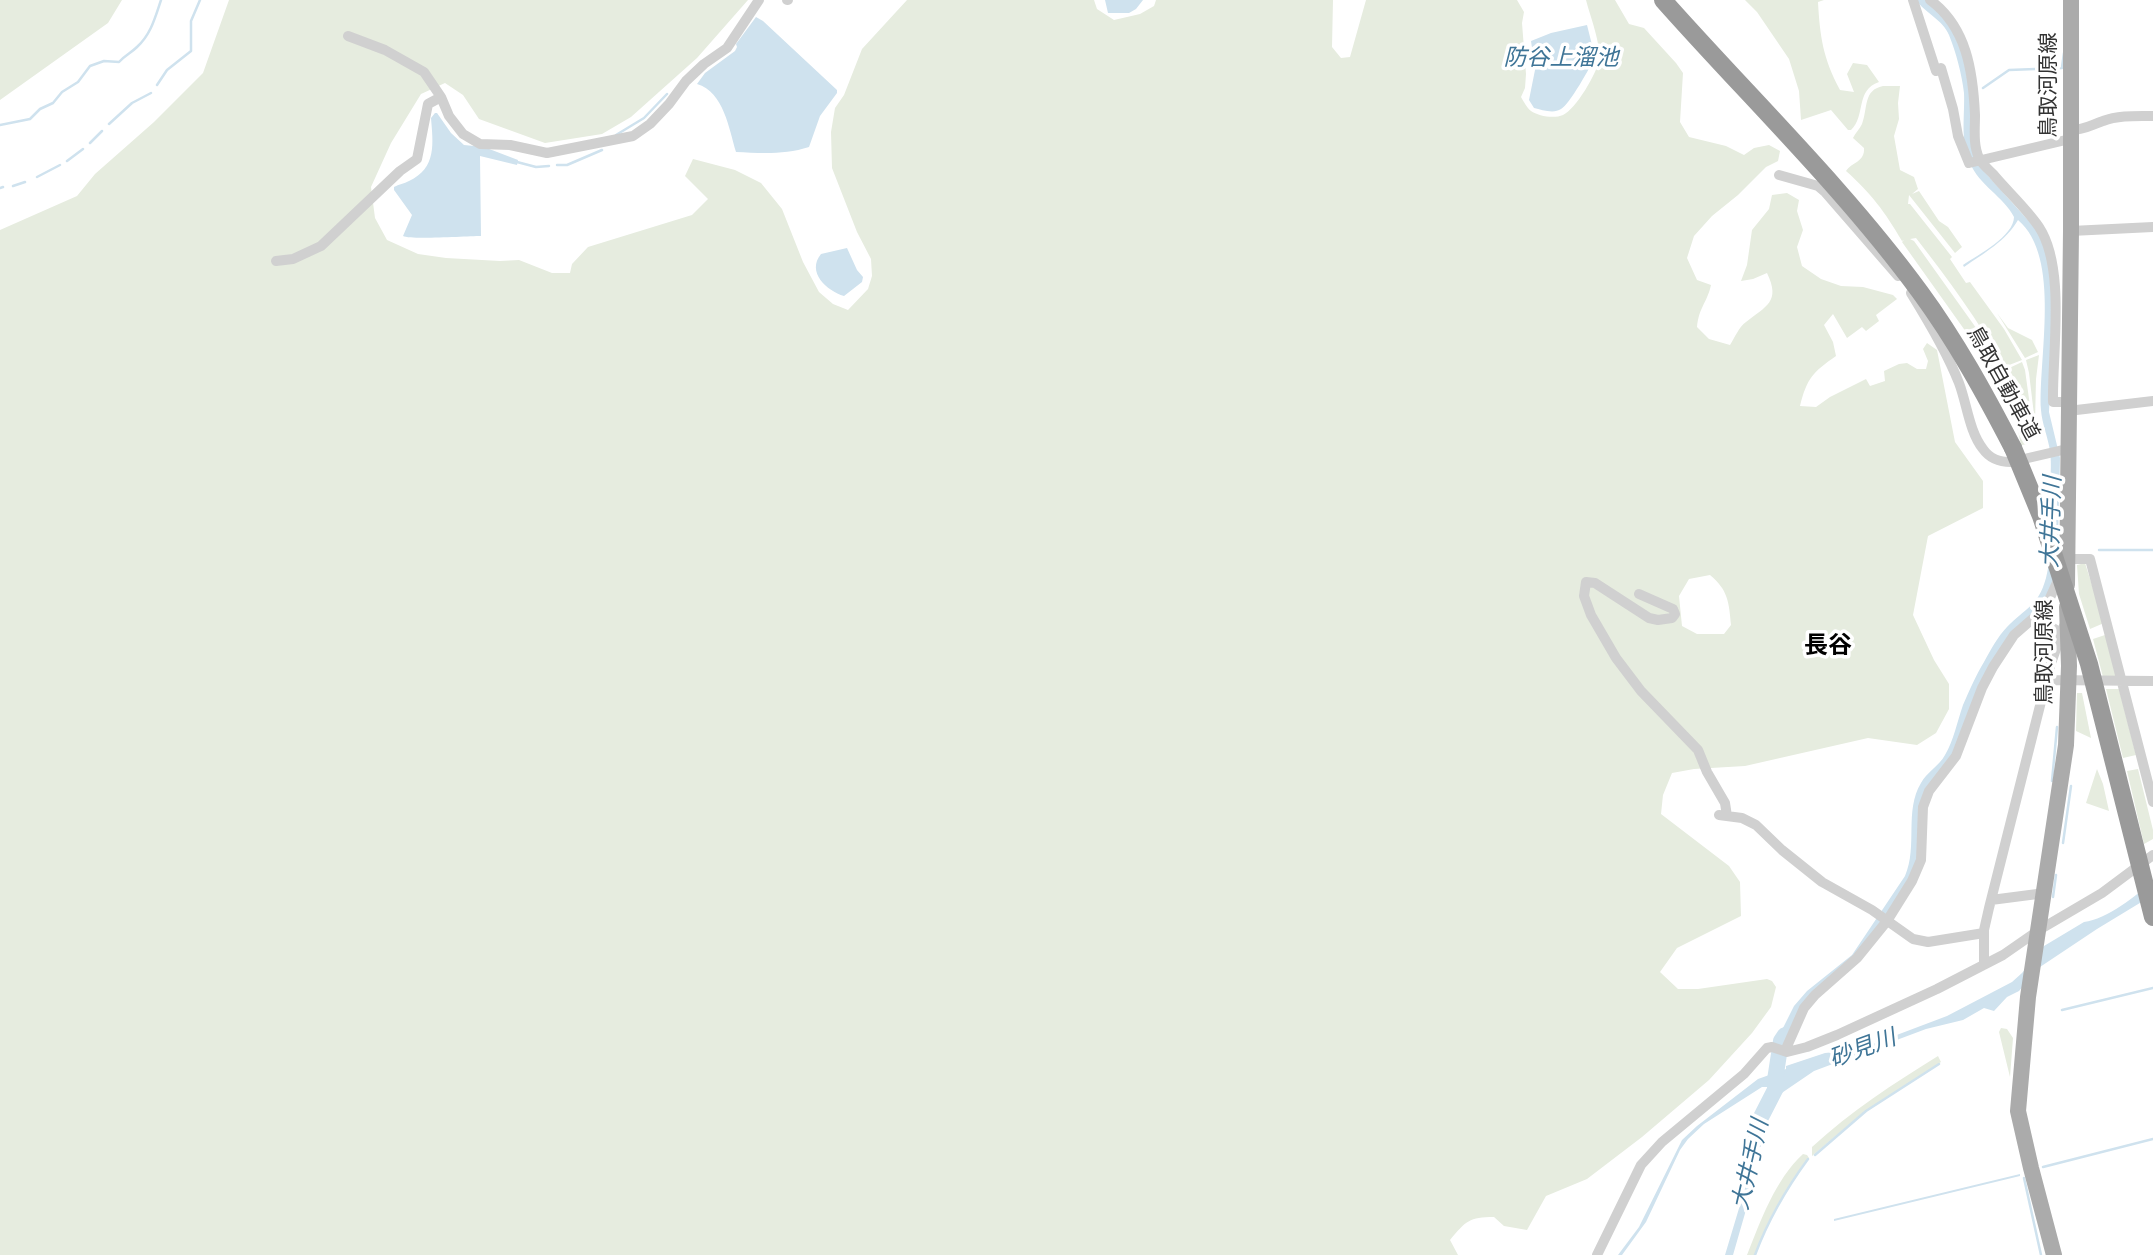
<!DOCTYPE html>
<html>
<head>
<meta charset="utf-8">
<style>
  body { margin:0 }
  canvas { display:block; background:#fff }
</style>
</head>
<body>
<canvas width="2153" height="1255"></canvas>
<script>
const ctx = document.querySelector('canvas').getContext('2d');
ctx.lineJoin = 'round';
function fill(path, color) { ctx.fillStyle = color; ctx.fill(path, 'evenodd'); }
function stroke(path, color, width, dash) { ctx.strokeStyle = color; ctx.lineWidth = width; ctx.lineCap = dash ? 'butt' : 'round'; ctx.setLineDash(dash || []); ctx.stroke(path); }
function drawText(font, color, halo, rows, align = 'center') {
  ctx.font = font + ' Jost,"Noto Sans JP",sans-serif'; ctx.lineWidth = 7; ctx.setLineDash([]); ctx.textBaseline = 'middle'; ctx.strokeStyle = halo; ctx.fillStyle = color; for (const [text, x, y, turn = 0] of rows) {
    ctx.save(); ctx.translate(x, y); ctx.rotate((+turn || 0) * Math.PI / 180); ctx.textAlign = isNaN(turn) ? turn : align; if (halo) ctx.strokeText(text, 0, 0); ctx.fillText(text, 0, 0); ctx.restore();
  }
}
fill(new Path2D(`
  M 0,0 L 122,0 L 108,23 L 0,100 Z
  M 229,0 L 748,0 L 697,58 L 631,117 L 602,134 L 545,143 L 479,119 L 463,95 L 445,83 L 421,94 L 391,143 L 371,187 L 375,218 L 387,240 L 418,254 L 446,258 L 500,261 L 519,260 L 552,273 L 570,273 L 572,264 L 588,247 L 692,215 L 708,199 L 685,176 L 693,159 L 735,170 L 761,183 L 782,209 L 803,262 L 819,292 L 833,304 L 848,310 L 868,289 L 872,276 L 871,259 L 857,232 L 832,168 L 831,132 L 835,108 L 844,95 L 862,49 L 907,0 L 1094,0 L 1097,9 L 1114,20 L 1140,14 L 1154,6 L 1156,0 L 1333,0 L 1332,47 L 1341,58 L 1350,57 L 1366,0 L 1517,0 L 1524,12 L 1522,23 L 1526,74 L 1525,88 L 1521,97 C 1524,102 1527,108 1531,111 C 1538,116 1554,119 1563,115 C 1576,109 1597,73 1599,60 C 1601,43 1590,16 1586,0 L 1615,0 L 1629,24 L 1644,28 L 1676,63 L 1683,73 L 1680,122 L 1689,137 L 1726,146 L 1744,155 L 1754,148 L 1769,145 L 1780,151 L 1778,161 L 1766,167 L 1738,195 L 1712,216 L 1694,236 L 1687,258 L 1697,280 L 1711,285 C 1707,303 1699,307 1697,327 L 1709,339 L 1730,345 C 1735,337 1739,327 1746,322 C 1766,306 1781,302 1767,273 L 1753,279 L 1741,281 L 1747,265 L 1752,230 L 1769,209 L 1772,195 L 1787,193 L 1799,200 L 1797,211 L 1803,230 L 1797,247 L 1802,266 L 1821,279 L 1841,286 L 1863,287 L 1893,295 L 1897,299 L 1876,315 L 1879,321 L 1866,331 L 1862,327 L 1847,338 L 1833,314 L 1824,325 L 1833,342 L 1836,356 C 1813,372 1807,378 1800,406 L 1816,407 L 1830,397 L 1866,379 L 1870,386 L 1885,381 L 1884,371 L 1899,364 L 1907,363 L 1917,369 L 1926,369 L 1928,361 L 1923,349 L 1927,343 L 1937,350 L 1955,442 L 1983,481 L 1983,508 L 1928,536 L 1913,615 L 1934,660 L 1949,684 L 1949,709 L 1936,733 L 1917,745 L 1868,738 L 1745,766 L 1694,769 L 1672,773 L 1663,795 L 1661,814 L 1729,866 L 1740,882 L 1741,916 L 1677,948 L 1660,972 L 1678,989 L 1698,989 L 1767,979 L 1772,981 L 1776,987 L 1771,1007 L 1752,1033 L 1709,1080 L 1642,1137 L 1587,1179 L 1546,1196 L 1527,1230 L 1504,1226 L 1494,1217 C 1469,1217 1466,1221 1450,1240 L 1458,1255 L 0,1255 L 0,230 L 77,196 L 95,174 L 154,122 L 203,73 ZM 1710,575 C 1728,590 1729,602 1731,625 L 1724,634 L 1697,634 L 1682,626 L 1679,596 L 1689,579 Z
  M 1745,0 L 1824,0 L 1818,2 C 1820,37 1823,58 1840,90 L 1854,92 L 1847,74 L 1853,63 L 1867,65 L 1879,82 C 1855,90 1866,116 1851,130 L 1848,130 L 1831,110 L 1801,120 L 1799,91 L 1789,59 L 1757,12 Z
  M 1883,86 L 1900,86 L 1898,103 L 1899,119 L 1894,136 L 1900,170 L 1914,177 L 1918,189 L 1912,194 L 1919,191 L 1939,221 L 1948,227 L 1962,247 L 1955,253 L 1909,195 L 1908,204 L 1910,204 L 1952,257 L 1950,259 L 1966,283 L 1970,282 L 2004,329 L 2022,360 L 2004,367 C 1979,321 1948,279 1916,238 L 1910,239 L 1914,241 L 1979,332 L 1997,362 L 2003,377 L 1991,381 L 1993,375 L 1976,346 L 1902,242 L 1904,240 L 1902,241 C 1885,212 1871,193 1846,171 C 1852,162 1865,162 1864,148 L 1853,138 C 1855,133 1860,129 1862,124 C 1868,108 1863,90 1883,86 Z
  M 1997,313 L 2008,328 L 2032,340 L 2038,352 L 2025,358 Z
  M 2039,355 L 2036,379 L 2035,423 L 2029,373 L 2026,360 Z
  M 2022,362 L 2025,370 L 2034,435 C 2032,441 2028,445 2021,445 L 2005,370 Z
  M 2085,563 L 2104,623 L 2090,629 L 2079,594 L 2077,565 Z
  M 2105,635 L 2106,636 L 2116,675 L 2115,677 L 2103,677 L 2093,639 Z
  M 2106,689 L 2119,689 L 2136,755 L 2123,758 Z
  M 2077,693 L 2082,693 L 2091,738 L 2076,731 Z
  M 2097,769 L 2103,784 L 2109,811 L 2086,803 Z
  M 2138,769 L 2153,830 L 2153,839 L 2144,844 L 2127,771 Z
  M 2001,1028 L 2007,1029 L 2013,1038 L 2010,1077 L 1999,1032 Z
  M 1938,1056 L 1941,1062 L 1865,1111 L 1812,1156 L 1812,1147 C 1851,1111 1893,1084 1938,1056 Z
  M 1803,1154 L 1807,1155 L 1809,1158 C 1786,1188 1767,1219 1755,1255 L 1747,1255 C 1761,1220 1775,1180 1803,1154 Z`), '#e6ecdf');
fill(new Path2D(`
  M 1105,0 L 1143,0 L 1136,9 L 1129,13 L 1108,13 Z
  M 1916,0 L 1927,0 L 1948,20 L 1964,58 L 1981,168 L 2035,228 L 2044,244 L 2050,272 L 2053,323 L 2049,412 L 2060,458 L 2057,581 L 2037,611 L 2014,630 L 1949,763 L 1925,792 L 1917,864 L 1904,890 L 1872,935 L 1846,967 L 1806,1001 L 1784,1046 L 1776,1042 L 1794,1006 L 1807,991 L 1852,955 L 1905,876 C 1918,846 1904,811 1921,783 C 1927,772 1939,766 1945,755 C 1954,740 1957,722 1963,705 C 1969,691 1976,675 1984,662 C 1990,651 1998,636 2007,627 C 2025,608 2038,607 2046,578 C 2053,552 2050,521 2050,494 C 2050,480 2052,465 2050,451 C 2048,437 2042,424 2041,410 C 2038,359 2062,257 2018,220 C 2006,241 1984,253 1964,267 L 1963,265 C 1978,255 2014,236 2014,217 C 2004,197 1979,185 1970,163 C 1960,141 1965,116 1964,93 C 1962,75 1956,52 1949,35 C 1943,20 1925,13 1916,0 Z
  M 756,17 L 763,21 L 837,90 L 837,93 L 820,116 L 809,147 C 785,155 760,153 736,152 C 729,129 724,92 697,84 L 705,73 L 735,51 L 737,47 L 736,44 Z
  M 1587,25 L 1595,57 C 1591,66 1569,105 1561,109 C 1554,114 1542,110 1534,108 L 1529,100 L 1535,70 L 1531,41 L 1551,33 Z
  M 435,113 L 437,113 L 451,133 L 464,145 L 484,147 L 518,160 L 517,165 L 480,156 L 481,236 C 466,236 411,240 403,236 L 412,215 L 394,190 L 394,187 C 399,184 404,184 409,181 C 437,168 433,143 431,118 Z
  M 847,248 L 857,270 L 863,277 L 862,282 L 844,296 C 827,291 806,272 821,254 Z
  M 2153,881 L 2153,895 L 2097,929 L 2040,967 L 2019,991 L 2007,997 L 1994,1011 L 1984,1008 L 1963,1020 L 1926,1029 L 1814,1071 L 1767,1103 L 1768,1089 L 1767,1087 L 1762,1087 L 1704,1124 L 1688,1139 L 1680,1150 L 1646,1222 L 1622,1255 L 1618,1255 L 1639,1227 L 1682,1140 L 1697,1126 L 1758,1079 L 1786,1069 L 1786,1066 L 1825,1053 L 1857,1050 L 1947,1016 L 2012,982 L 2022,973 L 2044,946 L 2084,922 C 2107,919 2136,896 2153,881 Z
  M 1754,1118 L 1763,1121 L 1748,1203 L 1733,1255 L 1725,1255 L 1746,1185 Z
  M 2020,1174 L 2020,1176 L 1834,1221 L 1834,1219 Z`), '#cfe2ee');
stroke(new Path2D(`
  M 2062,67 L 2064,53
  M 157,85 L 167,70 L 191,51 L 191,21 L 200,0
  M 1983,88 L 2009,70 L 2062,68
  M 109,124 L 132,103 L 151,93
  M 0,125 L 30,119 L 40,109 L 53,103 L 62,92 L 78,82 L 90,66 L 104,61 L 119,62 C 125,55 131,53 137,47 C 151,34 155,18 161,0
  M 616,135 L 644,118 L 667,94
  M 90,143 L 102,131
  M 67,161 L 83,149
  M 517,162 L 536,167 L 549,166
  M 557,165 L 567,165 L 602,150
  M 37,177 L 60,165
  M 13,186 L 25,182
  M 0,188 L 3,187
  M 2099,550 L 2153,550
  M 2052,781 L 2057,727
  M 2063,843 L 2071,786
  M 2053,897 L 2056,875
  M 2062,1010 L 2153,988
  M 1815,1155 L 1866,1111 L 1939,1064
  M 2043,1167 L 2153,1139
  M 2024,1178 L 2041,1255
  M 1755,1255 C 1768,1220 1786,1189 1808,1159`), '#cfe2ee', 2.5);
stroke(new Path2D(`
  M 1775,1080 L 1781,1041 L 1785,1035
  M 1756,1140 L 1759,1121 L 1778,1084`), '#cfe2ee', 16);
stroke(new Path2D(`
  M 787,0 L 788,0
  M 1913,0 L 1936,71 L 1941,68 L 1953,109 L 1958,136 L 1969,163 L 2070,139
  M 1930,0 C 1967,27 1973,72 1975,115 C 1975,129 1973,145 1979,158 C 1982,164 1988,169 1993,174 C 2007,191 2026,208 2039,227 C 2066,268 2052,353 2053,402 L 2068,402
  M 348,36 L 385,50 L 424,72 L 441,97 L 449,116 L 463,134 L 480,144 L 510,145 L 547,153 L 633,136 L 650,124 L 669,104 L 686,81 L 704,64 L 727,48 L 759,0
  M 2071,130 C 2084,130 2091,125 2103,121 C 2118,115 2137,116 2153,116
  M 1779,175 L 1818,186 L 1825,192 L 1898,276
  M 2071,231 L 2153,227
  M 276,261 L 293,259 L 321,246 L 400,171 L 417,159 L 428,104 L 441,97
  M 1911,293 C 1929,322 1947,352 1959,383 C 1967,404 1969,431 1983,449 C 1990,459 1999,462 2011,462 L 2067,449
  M 2068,411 L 2153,401
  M 2065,562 L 2066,559 L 2090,559 L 2153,802
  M 1639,594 L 1673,609 L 1675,614 L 1672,618 L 1658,620 L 1649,618 L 1595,583 L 1586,582 L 1584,596 L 1591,615 L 1616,658 L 1641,691 L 1698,750 L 1707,772 L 1725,803 L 1727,816
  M 2035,617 L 2061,633
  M 2046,680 L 2153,681
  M 1719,815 L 1742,818 L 1756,825 L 1782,850 L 1822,882 L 1872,910 L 1913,939 L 1928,942 L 1984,933
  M 1991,900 L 2045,893
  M 1984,965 L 1984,930 L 1989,908 L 2050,666 L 2064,626
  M 1785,1051 L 1804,1008 L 1815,995 L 1857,958 L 1887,921 L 1912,881 L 1921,860 L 1923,807 L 1929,791 L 1956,756 L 1982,688 L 1993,667 L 2014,635 L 2037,615 L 2049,600 L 2060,576
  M 1597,1255 L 1641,1165 L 1662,1142 L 1744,1074 L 1767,1048 L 1772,1047 L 1787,1052 L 1807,1047 L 1837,1035 L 1937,989 L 2003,955 L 2039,930 L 2102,893 L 2153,855`), '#d0d0d0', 10);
stroke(new Path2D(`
  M 2067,585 L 2071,231 L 2071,0
  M 2054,1255 L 2031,1168 L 2018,1111 L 2028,997 L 2066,745 L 2069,666 L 2067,607`), '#ababab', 16);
stroke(new Path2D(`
  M 1663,0 C 1749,97 1843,187 1920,292 C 1956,341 1985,394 2013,448`), '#9a9a9a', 18);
stroke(new Path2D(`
  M 2013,448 L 2041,516 L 2089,664 L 2153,917`), '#9a9a9a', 18);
drawText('21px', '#333', '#fff', [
  ["鳥取河原線",2050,85,-90],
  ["鳥取自動車道",2002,384,61],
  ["鳥取河原線",2046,652,-90]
]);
drawText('italic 23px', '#3f7597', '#fff', [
  ["防谷上溜池",1561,59],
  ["大井手川",2053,522,-88],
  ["砂見川",1863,1050,-20],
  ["大井手川",1752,1165,-77]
]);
drawText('bold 24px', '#000', '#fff', [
  ["長谷",1828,647]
]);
</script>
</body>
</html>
